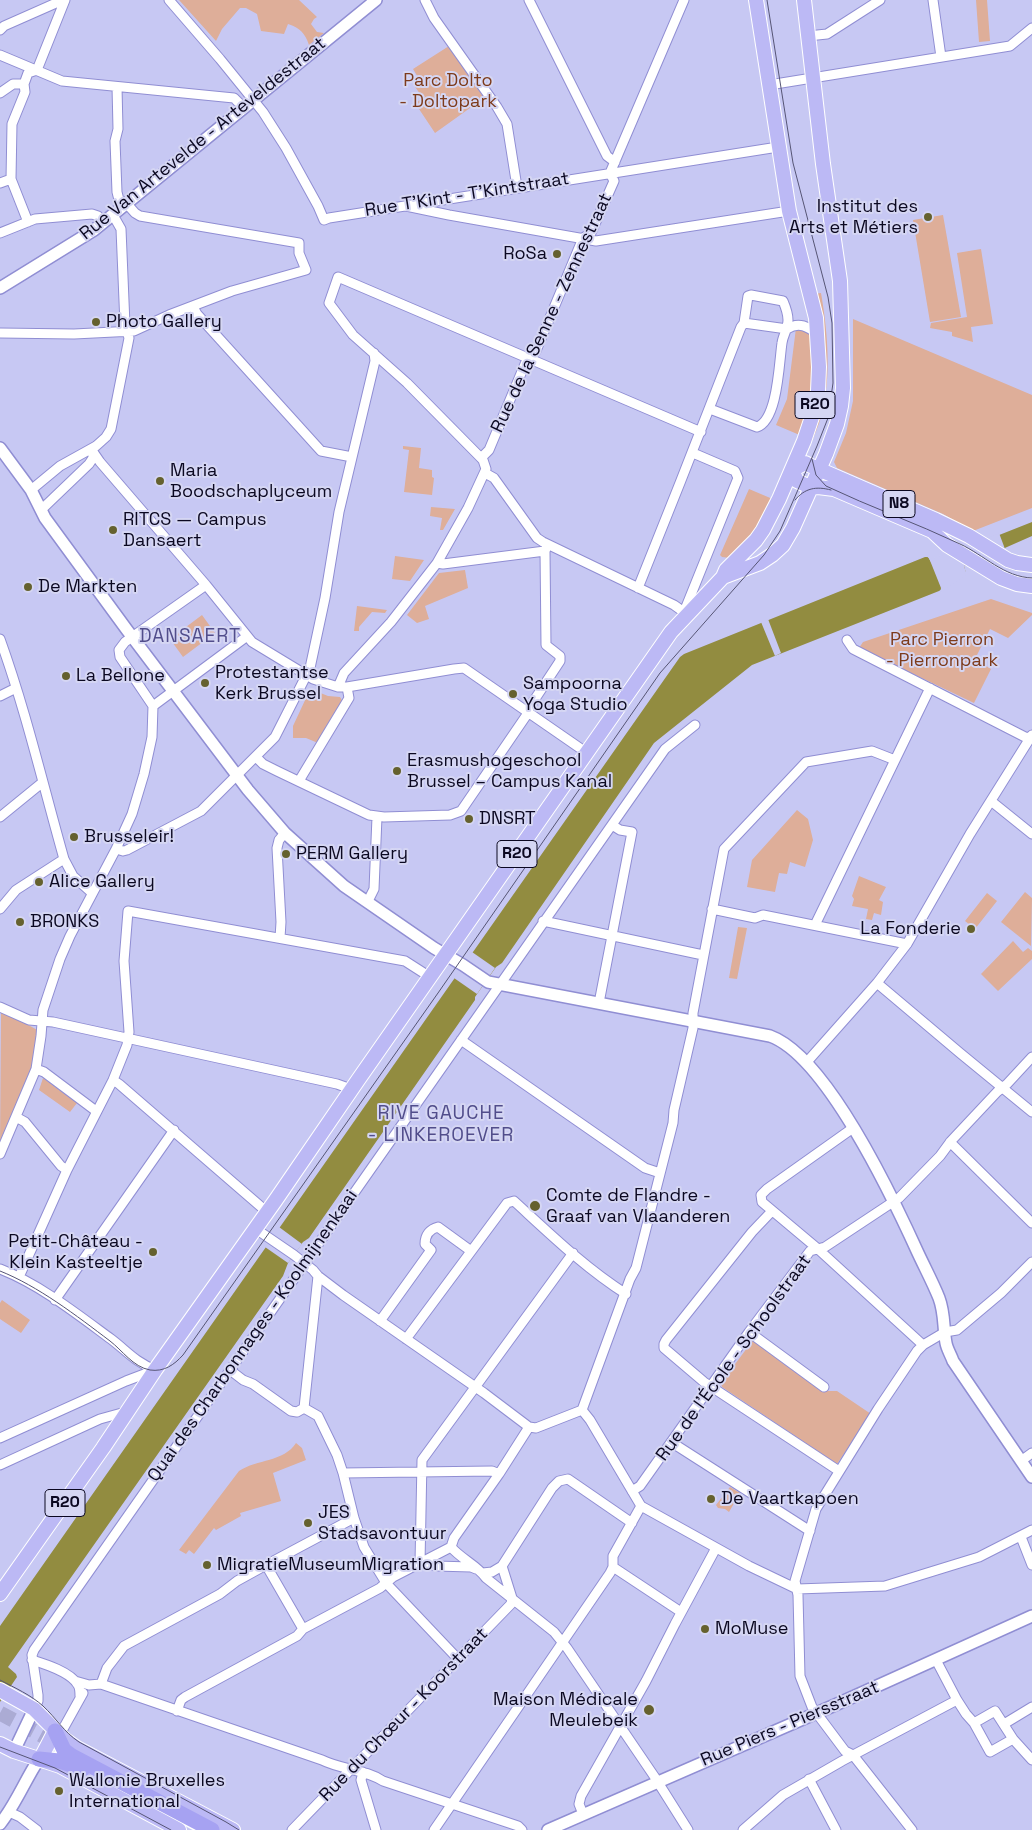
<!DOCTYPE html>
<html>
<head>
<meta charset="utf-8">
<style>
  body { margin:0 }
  canvas { display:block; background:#c7c8f3 }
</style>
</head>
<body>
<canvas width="1032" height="1830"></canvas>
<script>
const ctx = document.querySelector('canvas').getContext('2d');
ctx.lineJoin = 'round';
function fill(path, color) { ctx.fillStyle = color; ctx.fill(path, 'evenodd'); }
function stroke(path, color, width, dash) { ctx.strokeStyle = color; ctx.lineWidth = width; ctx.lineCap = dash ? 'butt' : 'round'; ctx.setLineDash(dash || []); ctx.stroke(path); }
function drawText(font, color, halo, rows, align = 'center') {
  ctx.font = font + ' "Space Grotesk",sans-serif'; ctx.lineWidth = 4; ctx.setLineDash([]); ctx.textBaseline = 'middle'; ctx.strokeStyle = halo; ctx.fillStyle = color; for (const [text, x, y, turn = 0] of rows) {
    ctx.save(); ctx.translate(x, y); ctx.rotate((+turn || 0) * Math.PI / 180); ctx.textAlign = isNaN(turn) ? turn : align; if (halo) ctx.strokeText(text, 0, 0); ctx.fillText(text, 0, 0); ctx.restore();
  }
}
fill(new Path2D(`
  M 179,0 L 299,0 L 317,17 L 314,19 L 311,24 L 317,32 L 324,33 L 309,45 C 305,33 300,28 288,24 L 284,34 L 261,31 L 257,14 L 246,8 L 240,8 L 222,29 L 216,41 Z
  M 976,0 L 987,0 L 990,41 L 979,42 Z
  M 449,46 L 484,98 L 435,133 L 415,103 L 423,98 L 413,84 L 419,79 L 413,69 Z
  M 943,215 L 961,317 L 930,322 L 913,220 Z
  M 981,249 L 993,324 L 971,327 L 973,342 L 952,336 L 952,332 L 930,328 L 931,323 L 967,317 L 957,253 Z
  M 821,293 C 827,327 831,370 824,404 C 822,417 817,429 812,441 L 809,440 L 814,426 L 814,294 Z
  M 853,319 L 1032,395 L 1032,508 L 973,531 L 943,514 L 837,468 L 834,462 L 846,433 L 853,401 Z
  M 796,328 L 806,329 L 813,337 L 815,379 L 802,436 L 776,425 L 787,399 Z
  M 403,446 L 421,448 L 419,468 L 432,470 L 432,477 L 434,478 L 432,495 L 404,492 L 409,450 L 403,449 Z
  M 749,489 L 775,500 L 758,529 L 730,558 L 722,557 L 720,555 Z
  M 431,507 L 455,509 L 443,530 L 440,530 L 442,518 L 430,516 Z
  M 395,556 L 424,560 L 410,581 L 392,579 Z
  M 465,570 L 468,588 L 425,606 L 429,619 L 417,623 L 407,615 L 439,573 Z
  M 991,599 L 1032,613 L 1032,615 L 1008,638 L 990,629 L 975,659 L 991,669 L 974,703 L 859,648 L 863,642 Z
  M 357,606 L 387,610 L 385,613 L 372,612 L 359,627 L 359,631 L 354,631 Z
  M 202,615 L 215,633 L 183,657 L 170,639 Z
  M 318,692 L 328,696 L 340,697 L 343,702 L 318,743 L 306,738 L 293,738 L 293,726 L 307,696 L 313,696 Z
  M 797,810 L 808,819 L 813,840 L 805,867 L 790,862 L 787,874 L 779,873 L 775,892 L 747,887 L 752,860 Z
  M 859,876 L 886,887 L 879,900 L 883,902 L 881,915 L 874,913 L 872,920 L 866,919 L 868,909 L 852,906 L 854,899 L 852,896 Z
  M 1025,892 L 1032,898 L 1031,946 L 1001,922 Z
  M 987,893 L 997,901 L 975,929 L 965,921 Z
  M 738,927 L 747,928 L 737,979 L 729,978 Z
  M 1013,941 L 1023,952 L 1028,948 L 1032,951 L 1032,959 L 998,991 L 981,974 Z
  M 1,1012 L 9,1014 L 39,1031 L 32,1074 L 0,1148 Z
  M 43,1078 L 77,1103 L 70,1112 L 39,1090 Z
  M 2,1300 L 30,1320 L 21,1333 L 0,1319 L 0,1303 Z
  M 753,1340 L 824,1391 L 837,1391 L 871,1414 L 837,1464 L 722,1387 L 721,1383 Z
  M 296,1443 L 302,1448 L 306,1460 L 273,1473 L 281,1501 L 240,1513 L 241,1516 L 216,1530 L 214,1528 L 194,1554 L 189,1550 L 186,1554 L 179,1550 L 239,1471 C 257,1459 284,1462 296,1443 Z
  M 730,1487 L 740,1493 L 729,1512 L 725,1509 L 718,1508 L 716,1505 Z`), '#deae99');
fill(new Path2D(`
  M 1032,522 L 1032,536 L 964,566 L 966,573 L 939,591 L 752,665 L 654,743 L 502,963 L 496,967 L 475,997 L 475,1000 L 309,1238 L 303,1242 L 288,1263 L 283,1276 L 8,1667 L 16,1674 L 17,1677 L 0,1702 L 0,1626 L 680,657 L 684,654 L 925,557 L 928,557 L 931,562 Z`), '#928c40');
fill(new Path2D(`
  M 999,533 L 1005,549 L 964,566 L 967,575 L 940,593 L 941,588 L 929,558 L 924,555 L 929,555 L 932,559 Z
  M 768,619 L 781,653 L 775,656 L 761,622 Z
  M 472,952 L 495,968 L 477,994 L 454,978 Z
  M 279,1227 L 302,1244 L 288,1263 L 265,1247 Z`), '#c7c8f3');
stroke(new Path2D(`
  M 0,1713 L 62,1746`), '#ababd4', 15, [15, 8]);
const minor = new Path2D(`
  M 169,0 L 220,59 L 263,112 L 286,148 L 318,206 L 324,220 L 329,218 L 778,147
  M 425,0 L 434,18 L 497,107 L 507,124 L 517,187
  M 529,0 L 607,156 L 615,162
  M 933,0 L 941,57
  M 0,30 L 4,26 L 63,0
  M 808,36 L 827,34 L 880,0
  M 0,55 L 62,81 L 234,98 L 244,108
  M 37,70 L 65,0
  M 769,85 L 1010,46 L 1032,28
  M 117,87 L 118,129 L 115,141 L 117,192 L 119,200 L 123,207
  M 0,93 L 13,84 L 24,84
  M 610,173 L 684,0
  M 0,183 L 11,179
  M 406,206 L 449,215 L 596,241 L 789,211
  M 28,222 L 11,179 L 12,124 L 25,92 L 24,84 L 28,73 L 37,70
  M 0,233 L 35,219 L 92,214 L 98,216 L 102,223
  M 193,307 L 197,314 L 321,451 L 352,457
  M 744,323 L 787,329
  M 787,329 C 799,321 808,327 818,334
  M 0,333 L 74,334 L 134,331 L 169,315 L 232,291 L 306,270 L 299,253 L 299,243 L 140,216 L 135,213 L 127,204
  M 91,449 L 100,462 L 206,585 L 252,642 L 313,679 L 338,687 L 347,687 L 454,669 L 464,668 L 587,753
  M 481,458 L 489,450 L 525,364 L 536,351 L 583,238 L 591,233 L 614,181 L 610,173
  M 485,473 L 494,478 L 537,538 L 543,542 L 674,605 L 688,615
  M 31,490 L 60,466 L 96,446 L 106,437 L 111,429 L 129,338 L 125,325 L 121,229 L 113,215
  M 41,510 L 89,464 L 93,458 L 93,454
  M 437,563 L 443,564 L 545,551 L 547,546
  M 206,585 L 125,642 L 119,650 L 120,657 L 153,706 L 246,637
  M 638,588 C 673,501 707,415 741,327 L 744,323 L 748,296 L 751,295 L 783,301 C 786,308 788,313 788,320 C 788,329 783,335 782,343 C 779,362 778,420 757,427 L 710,409
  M 684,612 L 738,478 L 735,471 L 693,453
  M 0,639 C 26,711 43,785 64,859 L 73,876 L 92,893
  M 847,640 L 853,649 L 1025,737 L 1032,738
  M 338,687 L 344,673 L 391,622 L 437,563 L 468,508 L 486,469 L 483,460 L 407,383 L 353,335 L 329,303 L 338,277 L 701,432
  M 0,696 L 16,688
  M 256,757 L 263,764 L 277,771 L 369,815 L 384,817 L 450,815 L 461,811 L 528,713 L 529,708 L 560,661 L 560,656 L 546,645 L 545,551
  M 299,781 L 349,698 L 347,687
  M 991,801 L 1032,834
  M 0,817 L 43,782
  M 116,849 L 123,851 L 127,850 L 201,811 L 275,737 L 310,668 L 325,598 L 339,512 L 375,361 L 374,353
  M 368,901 L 374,889 L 377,817
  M 0,909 L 16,890 L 64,859
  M 712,909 L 755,918 L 763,915 L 907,944
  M 543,921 L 703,955
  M 815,925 L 930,688
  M 280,938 L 281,922 L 277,848 L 279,840 L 285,833
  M 877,983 L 960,1053 L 1032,1112
  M 599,1003 L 632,832 L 620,830 L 612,825
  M 0,1007 L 29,1020 L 53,1022 L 337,1084 L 351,1089
  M 461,1040 L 645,1168 L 660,1173
  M 806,1063 L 877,983 L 907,944 L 970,834 L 1032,735
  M 36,1069 L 44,1072 L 96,1111
  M 113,1080 L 119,1084 L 267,1212
  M 16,1117 L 25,1122 L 61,1166 L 67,1170
  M 853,1128 L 767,1189 L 761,1195 L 762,1202 L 818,1249 L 923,1345
  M 950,1142 L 1032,1223
  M 0,1154 L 36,1069 L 41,1036 L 43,1010 L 60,959 L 70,936 L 116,849 L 132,814 L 144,774 L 152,737 L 153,706
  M 772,1211 L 752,1232 L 666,1340 L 664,1344 L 664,1348 L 704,1382 L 839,1471
  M 256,1229 L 294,1255 L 313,1270 L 318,1276 L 343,1295 L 484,1393 L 529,1427
  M 0,1269 C 39,1284 77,1314 111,1339 C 128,1352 134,1361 155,1370
  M 19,1277 L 67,1170 L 113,1080 L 127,1045 L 129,1032 L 124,961 L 128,911 L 405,961 L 430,977
  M 55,1300 L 174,1130
  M 380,1321 L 431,1250 L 425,1244 C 425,1235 430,1229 438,1227 L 471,1251
  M 749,1332 L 824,1387
  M 406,1339 L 507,1203 L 514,1201 C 549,1233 585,1268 626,1294
  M 230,1370 L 243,1380 L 253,1384 L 291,1411 L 297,1412 L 304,1408
  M 304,1408 L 318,1416 L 337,1455 L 343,1473 L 354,1518 L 364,1547 L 386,1583 L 458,1659
  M 304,1408 L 318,1276
  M 582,1410 L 590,1420 L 641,1506 L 749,1566 L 797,1589 L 885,1586 L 979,1557 L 1032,1530
  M 529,1427 L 536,1428 L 582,1410 L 630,1279 L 636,1268 L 673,1123 L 674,1110 L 693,1028 L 693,1013 L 724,849 L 806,762 L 872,751 L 895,760
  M 0,1438 L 126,1381 L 155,1370
  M 671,1442 L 810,1531
  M 1021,1461 L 1032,1453
  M 0,1465 L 100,1419 L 129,1411
  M 343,1473 L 492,1471 L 499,1474
  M 632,1491 L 640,1486 L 749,1332 L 810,1251 L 825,1247 L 899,1198 L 940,1156 L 951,1141 L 997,1092 L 1007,1084 L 1032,1057
  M 1021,1537 L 1032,1565
  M 451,1547 C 461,1559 477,1565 486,1578 L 554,1632 L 567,1648 L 654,1776 L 688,1830
  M 451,1547 L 454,1538 L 499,1474 L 529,1427
  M 420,1563 L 422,1460 L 573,1253
  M 420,1563 L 436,1566 L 471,1567 L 476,1569
  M 266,1565 L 303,1629
  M 613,1567 L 681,1612
  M 483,1573 L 492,1572 L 502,1566 L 552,1488 L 559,1481 L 568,1479 L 632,1523
  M 32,1660 C 45,1664 71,1672 78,1685 C 80,1688 80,1692 80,1696
  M 936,1660 L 957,1700 L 966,1714 L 974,1723 L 990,1752 L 1013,1739 L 995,1711 L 974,1723
  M 75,1681 L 89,1685 L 101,1684 L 322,1760 C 342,1770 365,1769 383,1781 L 518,1826 L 522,1830
  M 101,1684 L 107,1668 L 124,1646 L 220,1594 L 237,1581 L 266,1565 L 354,1518
  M 34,1709 L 38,1701 L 38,1695 L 32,1655 L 34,1650 L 665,749 L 695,725
  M 177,1711 L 181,1700 L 185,1697 L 297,1636 L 303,1629 L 380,1588 L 393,1577 L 451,1547
  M 1004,1724 L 1032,1707
  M 55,1731 L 63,1729 L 83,1693
  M 1013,1739 L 1032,1760
  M 363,1772 L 361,1780 L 376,1830
  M 809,1779 L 836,1830
  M 9,1812 L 20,1817 L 37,1830
  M 583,1814 L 579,1804 L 581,1796 L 646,1681 L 675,1624 L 716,1548
  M 292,1830 L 511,1604 L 512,1598 L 502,1566
  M 434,1830 L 610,1573 L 613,1567 L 613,1556 L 641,1506
  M 743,1830 L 783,1795 L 842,1761 L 957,1700
  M 912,1830 L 853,1755 L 845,1751 L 812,1707 L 800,1676 L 798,1595 L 795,1581 L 816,1509 L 878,1409 L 917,1351 L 923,1345 L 945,1332 L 957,1330 L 1001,1293 L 1032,1262`);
const tertiary = new Path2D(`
  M 0,288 L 94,230 L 376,0
  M 0,448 L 31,490 L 45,518 L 127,630 L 248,790 L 285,833 L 344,886 L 434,948 L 463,965 L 488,982 L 770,1036 C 826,1056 893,1198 918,1253 C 925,1268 933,1283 939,1298 C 945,1314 943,1327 946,1343 C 947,1349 951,1355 953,1361 L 1032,1477
  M 14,1751 L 34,1709
  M 0,1824 C 16,1804 25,1780 39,1759
  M 548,1830 L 835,1705 L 1032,1616`);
const primary = new Path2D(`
  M 818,487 L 810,487 L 797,481 L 792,470 L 805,463 L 809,465 L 936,520 L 969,536 L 1008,560 L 1017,563 L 1032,565
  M 810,488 L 818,487 L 834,489 L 932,531 L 947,545 L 1001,578 L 1017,584 L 1032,586
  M 723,577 L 760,563 L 772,555 L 783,545 L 793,528 L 826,454 L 837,424 L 841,406 L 843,388 L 840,281 L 823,164 L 804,0
  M 0,1594 L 103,1448 L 155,1370 L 275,1201 L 358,1080 L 671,632 L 723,577 L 726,570 L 756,540 L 763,530 L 779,499 L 804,441 L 813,414 L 818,391 L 819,367 L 816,318 L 789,211 L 756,0
  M 0,1690 L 34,1709 L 64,1739 L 77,1748 L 233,1830
  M 0,1744 L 14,1751 L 60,1766 L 179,1830
  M 39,1759 L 43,1754 L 55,1731`);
const trunk = new Path2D(`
  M 55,1731 L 64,1750 L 72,1756 L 212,1830
  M 39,1759 L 59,1761 L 83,1769`);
stroke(minor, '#908ed3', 11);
stroke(tertiary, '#908ed3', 14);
stroke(primary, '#fff', 16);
stroke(trunk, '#fff', 18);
stroke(minor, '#fff', 9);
stroke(tertiary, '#fff', 11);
stroke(primary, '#bcb9f5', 14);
stroke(trunk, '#a6a2f2', 15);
stroke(new Path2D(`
  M 812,459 L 816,475 L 826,486 C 870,507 916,523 960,544 C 984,555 1004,577 1032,578
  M 795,500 C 805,488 816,486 831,490
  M 0,1271 C 38,1286 77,1316 110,1341 C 122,1350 133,1367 150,1370 C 164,1372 174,1365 183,1355 L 438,993 L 660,673 L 764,555 L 780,531 L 817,446 L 828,418 L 833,383 L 832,323 L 828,297 L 793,163 L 767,0
  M 0,1680 C 15,1688 31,1695 43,1706 C 56,1718 64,1732 79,1742 L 226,1822 L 239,1830
  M 0,1747 L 55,1768 L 171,1830`), '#565575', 1);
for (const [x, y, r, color] of [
  [928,217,5,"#65612e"],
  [557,254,5,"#65612e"],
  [96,322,5,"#65612e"],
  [160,481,5,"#65612e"],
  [113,530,5,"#65612e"],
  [28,587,5,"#65612e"],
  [66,676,5,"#65612e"],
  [205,683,5,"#65612e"],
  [513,694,5,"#65612e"],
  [397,771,5,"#65612e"],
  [469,819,5,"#65612e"],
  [74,837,5,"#65612e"],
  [286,854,5,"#65612e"],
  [39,882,5,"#65612e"],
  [20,922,5,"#65612e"],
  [971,929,5,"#65612e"],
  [535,1206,6,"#65612e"],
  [153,1252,5,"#65612e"],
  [711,1499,5,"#65612e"],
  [308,1523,5,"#65612e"],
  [207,1565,5,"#65612e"],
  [705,1629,5,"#65612e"],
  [649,1710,6,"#65612e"],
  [59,1791,5,"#65612e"]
]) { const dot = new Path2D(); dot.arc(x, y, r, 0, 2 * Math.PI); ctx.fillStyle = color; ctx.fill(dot); stroke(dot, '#d5d6f3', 2); }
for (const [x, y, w] of [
  [815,405,40],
  [899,504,32],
  [517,854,40],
  [65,1503,40]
]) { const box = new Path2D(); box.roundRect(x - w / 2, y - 13.5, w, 27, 4); ctx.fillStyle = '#d5d6f3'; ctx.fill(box); stroke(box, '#0b0821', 1); }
drawText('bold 16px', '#0b0821', null, [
  ["R20",815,405],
  ["N8",899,504],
  ["R20",517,854],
  ["R20",65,1503]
]);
drawText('18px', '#7d3b1b', '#d5d6f3', [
  ["Parc Dolto",448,81],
  ["- Doltopark",448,102],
  ["Parc Pierron",942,640],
  ["- Pierronpark",942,661]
]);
drawText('18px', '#0b0821', '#d5d6f3', [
  ["Rue Van Artevelde - Arteveldestraat",203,139,-39],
  ["Rue T'Kint - T'Kintstraat",467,195,-9],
  ["Rue de la Senne - Zennestraat",552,313,-65],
  ["Quai des Charbonnages - Koolmijnenkaai",253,1336,-55],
  ["Rue de l'École - Schoolstraat",734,1358,-54],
  ["Rue du Chœur - Koorstraat",404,1715,-46],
  ["Rue Piers - Piersstraat",790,1724,-23]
]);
drawText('18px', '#0b0821', '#d5d6f3', [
  ["Institut des",918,207,"right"],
  ["Arts et Métiers",918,228,"right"],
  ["RoSa",547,254,"right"],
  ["Photo Gallery",106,322],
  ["Maria",170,471],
  ["Boodschaplyceum",170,492],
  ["RITCS — Campus",123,520],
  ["Dansaert",123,541],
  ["De Markten",38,587],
  ["Protestantse",215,673],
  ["Kerk Brussel",215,694],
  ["La Bellone",76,676],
  ["Sampoorna",523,684],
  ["Yoga Studio",523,705],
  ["Erasmushogeschool",407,761],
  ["Brussel – Campus Kanal",407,782],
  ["DNSRT",479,819],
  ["Brusseleir!",84,837],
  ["PERM Gallery",296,854],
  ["Alice Gallery",49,882],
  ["BRONKS",30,922],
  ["La Fonderie",961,929,"right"],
  ["Comte de Flandre -",546,1196],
  ["Graaf van Vlaanderen",546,1217],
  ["Petit-Château -",143,1242,"right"],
  ["Klein Kasteeltje",143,1263,"right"],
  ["De Vaartkapoen",721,1499],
  ["JES",318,1513],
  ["Stadsavontuur",318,1534],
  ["MigratieMuseumMigration",217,1565],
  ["MoMuse",715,1629],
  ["Maison Médicale",638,1700,"right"],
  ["Meulebeik",638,1721,"right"],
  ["Wallonie Bruxelles",69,1781],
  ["International",69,1802]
], 'left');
ctx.letterSpacing = '1px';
drawText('19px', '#514d8b', '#d5d6f3', [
  ["DANSAERT",190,637],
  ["RIVE GAUCHE",441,1114],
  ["- LINKEROEVER",441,1136]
]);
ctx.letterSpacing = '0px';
</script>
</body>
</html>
